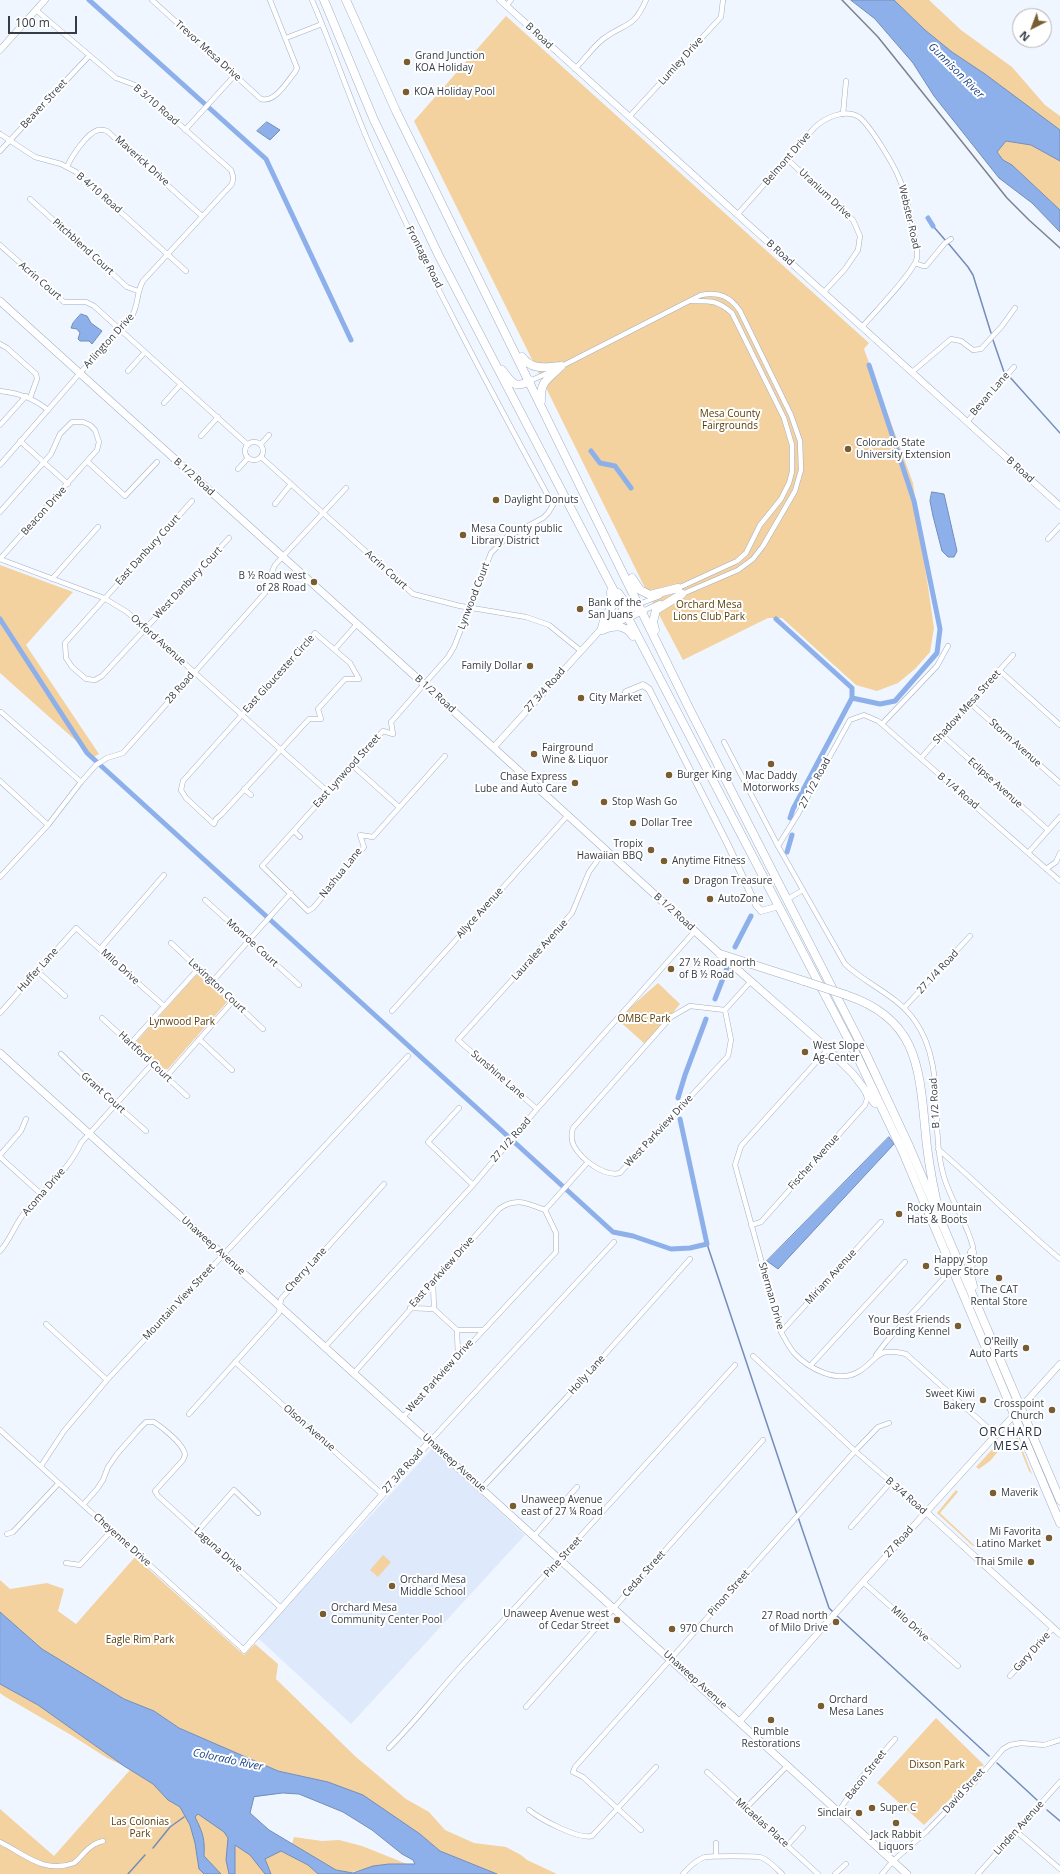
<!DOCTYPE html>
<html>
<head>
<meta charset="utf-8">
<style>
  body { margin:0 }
  #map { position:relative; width:1060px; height:1874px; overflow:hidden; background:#f0f6ff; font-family:"Open Sans",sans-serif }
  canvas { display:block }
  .north { position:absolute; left:1012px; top:8px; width:40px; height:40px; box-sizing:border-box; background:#fff; border:1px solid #afb1b5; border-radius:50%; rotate:222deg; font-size:11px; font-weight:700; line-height:16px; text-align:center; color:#363c45 }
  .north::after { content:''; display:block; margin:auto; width:14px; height:18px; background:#795d30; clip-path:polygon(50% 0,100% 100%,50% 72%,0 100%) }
  .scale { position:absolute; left:8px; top:16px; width:69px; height:18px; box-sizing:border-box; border:2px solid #363c45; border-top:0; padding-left:5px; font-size:12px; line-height:14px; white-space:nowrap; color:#363c45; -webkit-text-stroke:3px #fff; paint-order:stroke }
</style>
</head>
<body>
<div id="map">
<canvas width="1060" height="1874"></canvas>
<div class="north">N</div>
<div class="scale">100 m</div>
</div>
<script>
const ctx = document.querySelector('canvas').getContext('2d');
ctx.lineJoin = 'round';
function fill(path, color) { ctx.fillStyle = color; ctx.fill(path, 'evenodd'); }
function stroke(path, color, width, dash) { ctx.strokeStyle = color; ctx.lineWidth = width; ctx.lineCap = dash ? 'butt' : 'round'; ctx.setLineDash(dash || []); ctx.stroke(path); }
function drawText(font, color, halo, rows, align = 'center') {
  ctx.font = font + ' "Open Sans",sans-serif'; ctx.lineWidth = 4; ctx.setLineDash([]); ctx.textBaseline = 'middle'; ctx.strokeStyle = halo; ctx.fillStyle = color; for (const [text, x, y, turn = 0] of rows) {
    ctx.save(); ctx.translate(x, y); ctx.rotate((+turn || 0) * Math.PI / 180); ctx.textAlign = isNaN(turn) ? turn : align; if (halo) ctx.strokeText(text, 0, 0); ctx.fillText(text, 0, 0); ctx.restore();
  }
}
fill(new Path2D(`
  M 432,1449 L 525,1535 L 351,1724 L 258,1638 Z`), '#dee9fb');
fill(new Path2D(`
  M 894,0 L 929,0 L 961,30 L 1012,67 L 1045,105 L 1060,116 L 1060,130 L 985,74 L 952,52 L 925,30 Z
  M 506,16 L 869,343 L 864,349 L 913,483 L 934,628 L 930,652 L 915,669 L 898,683 L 877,691 L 856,685 L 782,618 L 768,618 L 683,660 L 647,592 L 414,121 Z
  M 1006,141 L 1031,145 L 1060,161 L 1060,210 L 1012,165 L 1003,160 L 997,152 Z
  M 0,565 L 73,592 L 26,645 L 99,754 L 94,757 L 0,673 Z
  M 197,974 L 200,974 L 228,1001 L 168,1069 L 162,1069 L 136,1046 L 135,1043 Z
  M 658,983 L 680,1004 L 646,1045 L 617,1019 Z
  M 1013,1431 L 1015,1431 L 1032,1474 L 1029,1471 Z
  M 999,1442 L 1006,1442 L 990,1461 L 979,1469 L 976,1467 Z
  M 956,1490 L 958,1492 L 940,1513 L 974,1545 L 973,1546 L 937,1513 Z
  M 383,1555 L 391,1562 L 378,1577 L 370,1570 Z
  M 135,1557 L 244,1655 L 255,1644 L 278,1664 L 276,1679 L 356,1757 L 406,1799 L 429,1812 L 445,1830 L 474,1843 L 506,1847 L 521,1855 L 527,1860 L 557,1874 L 497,1874 L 440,1851 L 420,1834 L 328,1782 L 278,1771 L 179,1728 L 154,1711 L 124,1699 L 42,1649 L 0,1612 L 0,1580 L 10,1589 L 47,1583 L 64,1589 L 58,1611 L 76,1624 Z
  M 0,1684 L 38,1705 L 124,1766 L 107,1758 L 71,1735 L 4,1696 L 0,1693 Z
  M 936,1718 L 984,1765 L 924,1825 L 877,1783 Z
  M 130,1770 L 255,1842 L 281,1851 L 308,1865 L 318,1874 L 0,1874 L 0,1809 L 54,1856 Z
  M 294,1837 L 322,1841 L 339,1840 L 362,1846 L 407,1864 L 389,1864 L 347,1873 L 336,1870 L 292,1844 Z`), '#f3d2a0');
const water = new Path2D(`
  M 851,0 L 894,0 L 925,30 L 952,52 L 985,74 L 1060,130 L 1060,161 L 1031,145 L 1006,141 L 997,152 L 1003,160 L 1012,165 L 1060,210 L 1060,232 L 1032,203 L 999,178 L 934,96 L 913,63 L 875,19 Z
  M 267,122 L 280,130 L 270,140 L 257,131 Z
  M 81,314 L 87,316 L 91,323 L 102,331 L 92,344 L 89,341 L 80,341 L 78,339 L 80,333 L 77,329 L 71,328 L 73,323 Z
  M 932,492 L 944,494 L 957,551 L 954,557 L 948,557 L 942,551 L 933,516 L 930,501 Z
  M 889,1137 L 894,1144 L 778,1269 L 767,1261 Z
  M 0,1612 L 42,1649 L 124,1699 L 154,1711 L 179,1728 L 278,1771 L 328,1782 L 363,1795 L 420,1834 L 440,1851 L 497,1874 L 318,1874 L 308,1865 L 281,1851 L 265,1859 L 271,1874 L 265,1874 L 250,1855 L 235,1845 L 235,1874 L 229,1874 L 226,1860 L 228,1838 L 224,1832 L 198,1814 L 195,1817 C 203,1833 205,1839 204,1856 L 221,1874 L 204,1874 L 199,1869 L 195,1843 L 190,1825 L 180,1807 L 168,1800 L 153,1784 L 124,1766 L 38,1705 L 0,1684 ZM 283,1793 L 299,1794 L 343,1812 L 372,1830 L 402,1854 L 413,1860 L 415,1864 L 389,1864 L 373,1866 L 353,1873 L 336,1870 L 269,1830 L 250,1813 L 254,1797 Z`);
fill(water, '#8db0ea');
stroke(water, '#738db8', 1);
stroke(new Path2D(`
  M 933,226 L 946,241
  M 948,243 L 968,267 L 973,275 L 991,333
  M 993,340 L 1004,372
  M 1008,375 L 1060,433
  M 707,1244 L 797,1514
  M 798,1517 L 829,1608 L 833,1612
  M 836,1615 L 989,1756
  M 997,1763 L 1037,1800
  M 1047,1810 L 1060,1821
  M 153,1848 L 170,1827 L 184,1817
  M 128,1874 L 145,1855`), '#738db8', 1.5);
stroke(new Path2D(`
  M 89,0 L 266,159 L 351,340
  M 928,218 L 933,226
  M 591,451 L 600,463 L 615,466 L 631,488
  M 0,619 L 87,753 L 613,1232 L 633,1236 L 671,1249 L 690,1248 L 707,1244 L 680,1119
  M 776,619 L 852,688 L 852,698 L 793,809 L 790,818
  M 852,698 L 880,704 L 895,701 L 937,653 L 940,629 L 914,501 L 869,365
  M 787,852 L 792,835
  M 735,947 L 751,916
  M 715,999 L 727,968
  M 678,1098 L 685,1075 L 706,1019`), '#8db0ea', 5);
const minor = new Path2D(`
  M 152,0 L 261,99 C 275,103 287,82 295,72 L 297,68 L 270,0
  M 312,0 C 332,46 348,94 368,141 C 423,265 488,386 553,505 L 548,513 L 543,518 L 507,537 L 491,553 L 454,647 L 448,657 L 391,722 L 393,734 L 383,731 L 262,866 L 308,911 L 313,908 L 364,847 L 360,835 L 373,837 L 445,756
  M 506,6 L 511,0
  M 286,38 L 322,24
  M 575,69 C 584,60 593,47 603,39 C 625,22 633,30 646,0
  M 843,114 L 846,81
  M 629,117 L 721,17 L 723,0
  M 185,130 L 235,75
  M 0,134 L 35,157 L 61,164 L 76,172 L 186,271
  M 0,151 L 89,56
  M 787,159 L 853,220 L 860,236 L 858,250 L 845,269 L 824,292
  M 67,167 C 71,157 87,133 98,130 C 101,129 104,130 107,131 L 202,216
  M 30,199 L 127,287 L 138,291
  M 737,215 L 815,127 C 825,118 845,108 859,117 C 870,125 894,165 899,178 C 905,191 919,246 917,258 C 914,272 874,313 862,327
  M 0,245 L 64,302 L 86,302 L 94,306 L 248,445
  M 915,263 L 923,266 L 926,266 L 945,243 L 951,239
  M 0,344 L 7,348 L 36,374 L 37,379 L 30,398
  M 560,367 L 701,295 C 719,292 730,296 740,311 L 791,415 L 800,441 L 801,470 L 795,491 L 763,546 L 753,559 L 738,570 L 680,595
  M 128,371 L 145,352
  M 912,372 L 951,339 L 961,341 L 973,350 L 981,349 L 1002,326 L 1015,308
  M 530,381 L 554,370
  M 0,391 C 19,393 33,398 48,410
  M 164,403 L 181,384
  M 967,422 L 1014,367
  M 0,425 L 26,396
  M 201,436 L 218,417
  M 20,441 L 68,484
  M245 451a9 9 0 1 1 18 0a9 9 0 1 1-18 0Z
  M 261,444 L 269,435
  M 261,457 L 413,594 L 460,606 L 526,617 L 549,625 L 581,651
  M 88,462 L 125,496 L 157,462
  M 0,465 L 80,373 L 131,318 C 139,305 136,293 143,281 L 232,184 C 234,178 233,175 231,170 L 135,85 L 116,78 L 36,10
  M 238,469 L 248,458
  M 192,501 L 65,643 L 66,658 L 72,667 L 86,679 L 95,680 L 102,676 L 229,538
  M 275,504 L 291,484
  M 0,512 L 51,454 L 60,434 L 72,422 L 83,422 L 90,425 L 95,430 L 99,442 L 97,450 L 0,559
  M 1048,539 L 1060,526
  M 0,559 L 104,598 L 127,612 L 328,792
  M 52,579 L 98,527
  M 676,589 L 737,561 L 746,553 L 760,525 L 781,499 L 789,483 L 792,472 L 792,445 L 784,418 L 732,313 C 717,300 711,301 692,301
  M 639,604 L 660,596
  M 643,611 L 660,603
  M 315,633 L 350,663 L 359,679 L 345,679 L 318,709 L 321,719 L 309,719 L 221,815 L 216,819 L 214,824 L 186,798 L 181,790 L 183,781 Z
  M 335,649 L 357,624
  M 999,670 L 1060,725
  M 970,703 L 1060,783
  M 1,712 L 81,782
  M 882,724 L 937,666 L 948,646
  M 942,735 L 1048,830
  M 724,742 L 778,846 L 845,964 C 867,985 897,995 915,1021 C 947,1066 929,1126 944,1177 C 951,1201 967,1223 973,1247 C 972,1257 967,1259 959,1263
  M 921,758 L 1013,655
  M 352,765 L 399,807
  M 0,781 L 48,825
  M 244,789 L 251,795
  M 294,831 L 300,837
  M 778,846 L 798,814 L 850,720 L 864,715 L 878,721 L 884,726 L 1060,881
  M 1028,853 L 1060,817
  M 1046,869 L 1056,862 L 1060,853
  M 0,877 L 48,825 L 81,782 L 96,765 L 107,758 L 123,753 L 265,593 C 270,584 270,574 275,565 L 346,488
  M 205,900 L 299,985
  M 786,900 L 803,890
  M 171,943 L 263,1029
  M 100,949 L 164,875
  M 37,971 L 65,996
  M 212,982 L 291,893
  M 904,1008 L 970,936
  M 725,1010 L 690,1006 L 671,1017 L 573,1128 C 571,1134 571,1140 574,1146 C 582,1160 604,1177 620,1173 L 728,1056 L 731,1040 L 725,1010 L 751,981
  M 392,1011 L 568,815
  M 0,1013 L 76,928 L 164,1006
  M 102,1018 L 187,1096
  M 199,1039 L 232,1070
  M 130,1044 L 198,969
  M 828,1049 L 741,1146 L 735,1165 L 781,1332 C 785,1339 789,1347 794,1353 C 808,1368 837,1384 858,1372 C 879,1360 874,1346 906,1354 L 996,1435
  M 61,1054 L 86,1078 L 146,1131
  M 166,1077 L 233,1001
  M 459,1108 L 428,1142 L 473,1185
  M 537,1109 L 458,1040 L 572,913 L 589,872 L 605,850
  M 938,1149 C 980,1185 1018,1224 1060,1259
  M 0,1155 L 21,1131 L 26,1119
  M 0,1157 L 41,1194
  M 545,1210 L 588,1162
  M 751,1225 L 761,1222 L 865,1105 L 867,1099 L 866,1094
  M 0,1251 C 11,1239 15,1224 25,1212 C 44,1189 69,1170 81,1143 L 152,1064
  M 433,1282 L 434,1309
  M 410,1308 L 434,1309 L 457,1330 L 458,1357
  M 46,1324 L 107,1380
  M 457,1330 L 482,1330
  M 781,1332 L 881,1222
  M 325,1347 L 473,1185 L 537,1109 L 695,931
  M 876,1355 L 886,1342 L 952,1269
  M 753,1356 L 855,1451 L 926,1512
  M 235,1362 L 383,1495
  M 810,1366 L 905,1262
  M 354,1373 L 499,1209 C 515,1197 527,1203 545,1210
  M 189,1414 L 279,1313 L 281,1299 L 384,1184
  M 403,1417 L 556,1252 L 556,1233 L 545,1210
  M 0,1430 L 244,1650
  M 430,1441 L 614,1242
  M 41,1466 L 64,1431 L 107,1380 L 408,1056
  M 482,1488 L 567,1397 L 690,1259
  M 83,1505 L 97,1489 L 103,1480 L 108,1467 L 117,1454 L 140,1428 L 146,1422 L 154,1422 C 163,1428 184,1444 185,1455 L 183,1460 L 155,1491 L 158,1496 L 281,1608
  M 851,1527 L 890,1483
  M 197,1532 L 234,1490 L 258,1513
  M 7,1534 L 13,1532 L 58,1484
  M 534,1536 L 577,1487
  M 66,1563 L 80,1565 L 112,1530
  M 863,1582 L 958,1666
  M 1010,1676 L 1053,1628
  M 526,1707 L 763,1440
  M 389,1748 C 416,1721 439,1690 465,1662 C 556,1564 646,1464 735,1365
  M 707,1772 L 818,1874
  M 746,1808 L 788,1765
  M 529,1810 C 540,1819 579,1840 592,1836 L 656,1767
  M 839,1811 L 861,1778 L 895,1739
  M 641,1830 L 583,1777 L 573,1772 L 575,1767 L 855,1451 L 878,1427 L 889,1423
  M 1016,1831 L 1060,1869
  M 0,1842 C 26,1855 44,1874 74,1863 C 81,1858 85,1850 92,1846 C 95,1843 100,1842 103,1841
  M 716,1843 L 716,1856
  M 787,1846 L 803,1828
  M 683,1874 C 689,1867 696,1860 705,1857 C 709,1856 757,1856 760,1857 C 769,1860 776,1868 782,1874
  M 835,1874 L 846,1864
  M 882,1874 L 893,1861 L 926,1832 L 974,1783 L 1003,1749 L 1010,1745 L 1021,1743 L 1044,1745 L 1060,1740
  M 978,1874 L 1060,1782`);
const tertiary = new Path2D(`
  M 500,0 L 1060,506
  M 0,50 L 45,0
  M 610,626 L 643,611
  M 626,692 L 643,685 L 649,689 L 728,845 L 756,905 L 761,911 L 779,906
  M 494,747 L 602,628 L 609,621 L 637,606
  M 926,1512 L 1060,1634
  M 244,1650 L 430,1441
  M 740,1721 L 863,1582 L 1060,1364`);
const secondary = new Path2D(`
  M 0,301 L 427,687 L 720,954 L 828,1049 L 853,1074 L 866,1091
  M 0,1053 L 907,1874`);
const trunk = new Path2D(`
  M 324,0 L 374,120 L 439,256 L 858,1058 L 902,1150 L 1060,1523
  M 346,0 L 396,111 L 689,708 L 866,1054 L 909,1146 L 1060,1500
  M 522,357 C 533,371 545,367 561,366
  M 502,370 C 512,383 514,389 530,381
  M 541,401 C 540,380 548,380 561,366
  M 632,578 L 640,590 L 650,595 L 678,588
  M 618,593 L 624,601 L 643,611
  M 602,628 L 604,620 L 612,606 L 611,592
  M 602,630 C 614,625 625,624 633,636
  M 655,630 L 653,622 L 656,610 L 682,594
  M 720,954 L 804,981
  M 846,995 C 915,1018 919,1063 925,1127 C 927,1152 931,1176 936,1199
  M 866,1091 L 875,1103
  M 972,1252 L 970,1274 L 973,1286`);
stroke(minor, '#a2afc5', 5.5);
stroke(tertiary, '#a2afc5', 7);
stroke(secondary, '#a2afc5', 8);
stroke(trunk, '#a2afc5', 9);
stroke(minor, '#fff', 4.5);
stroke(tertiary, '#fff', 6);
stroke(secondary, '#fff', 7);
stroke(trunk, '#fff', 8);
stroke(new Path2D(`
  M 842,0 L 878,37 L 1007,198 L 1029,220 L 1060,248`), '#7c828b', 1.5);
const trunkBridge = new Path2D(`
  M 804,981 L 846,995`);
stroke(trunkBridge, '#a2afc5', 9, []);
stroke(trunkBridge, '#fff', 8);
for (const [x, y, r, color] of [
  [407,62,4,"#795d30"],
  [406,92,4,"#795d30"],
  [848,449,4,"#795d30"],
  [496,500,4,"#795d30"],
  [463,535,4,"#795d30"],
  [314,582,4,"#795d30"],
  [580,609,4,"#795d30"],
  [530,666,4,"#795d30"],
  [581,698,4,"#795d30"],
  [534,754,4,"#795d30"],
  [771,764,4,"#795d30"],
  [669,775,4,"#795d30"],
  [575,783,4,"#795d30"],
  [604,802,4,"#795d30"],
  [633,823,4,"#795d30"],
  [651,850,4,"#795d30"],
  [664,861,4,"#795d30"],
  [686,881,4,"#795d30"],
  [710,899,4,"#795d30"],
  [671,969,4,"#795d30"],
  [805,1052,4,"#795d30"],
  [899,1214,4,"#795d30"],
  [926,1266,4,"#795d30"],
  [999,1278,4,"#795d30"],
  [958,1326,4,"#795d30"],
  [1026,1348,4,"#795d30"],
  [983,1400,4,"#795d30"],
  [1052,1410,4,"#795d30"],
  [993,1493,4,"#795d30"],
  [513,1506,4,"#795d30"],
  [1049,1538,4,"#795d30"],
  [1031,1562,4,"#795d30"],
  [392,1586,4,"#795d30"],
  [323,1614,4,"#795d30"],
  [617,1620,4,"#795d30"],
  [836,1622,4,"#795d30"],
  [672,1629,4,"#795d30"],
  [821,1706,4,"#795d30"],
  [771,1720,4,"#795d30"],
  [872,1808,4,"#795d30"],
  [859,1813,4,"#795d30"],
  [896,1823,4,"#795d30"]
]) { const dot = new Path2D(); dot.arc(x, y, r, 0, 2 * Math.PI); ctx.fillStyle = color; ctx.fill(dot); stroke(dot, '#fff', 1.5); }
drawText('10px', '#363c45', '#fff', [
  ["B Road",539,36,43],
  ["Trevor Mesa Drive",208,51,42],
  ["Lumley Drive",681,61,-48],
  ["Beaver Street",44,104,-47],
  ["B 3/10 Road",156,105,41],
  ["Belmont Drive",787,159,-49],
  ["Maverick Drive",142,161,42],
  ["B 4/10 Road",99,193,41],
  ["Uranium Drive",825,194,43],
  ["Webster Road",909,217,77],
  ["Pitchblend Court",83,247,42],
  ["B Road",780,253,42],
  ["Frontage Road",424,257,63],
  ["Acrin Court",40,281,41],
  ["Arlington Drive",109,341,-48],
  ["Bevan Lane",990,394,-49],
  ["B Road",1020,470,42],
  ["B 1/2 Road",194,477,42],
  ["Beacon Drive",44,511,-48],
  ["East Danbury Court",148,550,-48],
  ["Acrin Court",386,570,42],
  ["West Danbury Court",188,583,-47],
  ["Lynwood Court",474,596,-69],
  ["Oxford Avenue",158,640,42],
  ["East Gloucester Circle",279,674,-48],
  ["28 Road",180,688,-49],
  ["27 3/4 Road",545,690,-48],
  ["B 1/2 Road",435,694,42],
  ["Shadow Mesa Street",967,707,-48],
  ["Storm Avenue",1015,743,42],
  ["East Lynwood Street",347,771,-48],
  ["27 1/2 Road",815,783,-62],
  ["Eclipse Avenue",995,783,42],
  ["B 1/4 Road",958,791,40],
  ["Nashua Lane",341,873,-51],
  ["B 1/2 Road",674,912,42],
  ["Allyce Avenue",480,913,-48],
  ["Monroe Court",252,943,42],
  ["Lauralee Avenue",540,950,-48],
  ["Milo Drive",120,967,42],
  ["Huffer Lane",38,970,-48],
  ["27 1/4 Road",938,972,-47],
  ["Lexington Court",217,986,43],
  ["Hartford Court",145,1057,43],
  ["Sunshine Lane",498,1075,41],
  ["Grant Court",103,1093,42],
  ["B 1/2 Road",935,1103,-93],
  ["West Parkview Drive",659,1131,-47],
  ["27 1/2 Road",511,1140,-49],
  ["Fischer Avenue",814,1162,-48],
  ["Acoma Drive",44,1192,-49],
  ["Unaweep Avenue",213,1246,42],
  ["Cherry Lane",306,1270,-48],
  ["East Parkview Drive",442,1272,-48],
  ["Miriam Avenue",831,1277,-48],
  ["Sherman Drive",771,1296,74],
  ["Mountain View Street",179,1302,-47],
  ["Holly Lane",587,1375,-48],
  ["West Parkview Drive",440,1376,-48],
  ["Olson Avenue",309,1428,41],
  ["Unaweep Avenue",454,1463,42],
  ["27 3/8 Road",403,1471,-48],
  ["B 3/4 Road",906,1496,41],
  ["Cheyenne Drive",122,1540,42],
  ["27 Road",899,1542,-48],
  ["Laguna Drive",218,1550,42],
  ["Pine Street",563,1557,-48],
  ["Cedar Street",644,1574,-48],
  ["Pinon Street",729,1593,-49],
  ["Milo Drive",910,1624,42],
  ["Gary Drive",1032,1652,-48],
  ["Unaweep Avenue",695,1680,42],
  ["Bacon Street",866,1775,-52],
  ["David Street",964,1791,-48],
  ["Micaelas Place",762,1823,42],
  ["Linden Avenue",1019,1828,-48]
]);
drawText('10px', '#363c45', '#fff', [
  ["Grand Junction",415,56],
  ["KOA Holiday",415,68],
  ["KOA Holiday Pool",414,92],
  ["Colorado State",856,443],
  ["University Extension",856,455],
  ["Daylight Donuts",504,500],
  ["Mesa County public",471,529],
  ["Library District",471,541],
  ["B ½ Road west",306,576,"right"],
  ["of 28 Road",306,588,"right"],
  ["Bank of the",588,603],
  ["San Juans",588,615],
  ["Family Dollar",522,666,"right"],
  ["City Market",589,698],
  ["Fairground",542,748],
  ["Wine & Liquor",542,760],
  ["Burger King",677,775],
  ["Mac Daddy",771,776,"center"],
  ["Motorworks",771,788,"center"],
  ["Chase Express",567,777,"right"],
  ["Lube and Auto Care",567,789,"right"],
  ["Stop Wash Go",612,802],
  ["Dollar Tree",641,823],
  ["Tropix",643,844,"right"],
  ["Hawaiian BBQ",643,856,"right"],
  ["Anytime Fitness",672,861],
  ["Dragon Treasure",694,881],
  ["AutoZone",718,899],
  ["27 ½ Road north",679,963],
  ["of B ½ Road",679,975],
  ["West Slope",813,1046],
  ["Ag-Center",813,1058],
  ["Rocky Mountain",907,1208],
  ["Hats & Boots",907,1220],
  ["Happy Stop",934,1260],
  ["Super Store",934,1272],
  ["The CAT",999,1290,"center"],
  ["Rental Store",999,1302,"center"],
  ["Your Best Friends",950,1320,"right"],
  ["Boarding Kennel",950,1332,"right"],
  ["O'Reilly",1018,1342,"right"],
  ["Auto Parts",1018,1354,"right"],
  ["Sweet Kiwi",975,1394,"right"],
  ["Bakery",975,1406,"right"],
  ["Crosspoint",1044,1404,"right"],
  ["Church",1044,1416,"right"],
  ["Maverik",1001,1493],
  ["Unaweep Avenue",521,1500],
  ["east of 27 ¼ Road",521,1512],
  ["Mi Favorita",1041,1532,"right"],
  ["Latino Market",1041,1544,"right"],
  ["Thai Smile",1023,1562,"right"],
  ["Orchard Mesa",400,1580],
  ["Middle School",400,1592],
  ["Orchard Mesa",331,1608],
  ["Community Center Pool",331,1620],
  ["Unaweep Avenue west",609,1614,"right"],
  ["of Cedar Street",609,1626,"right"],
  ["27 Road north",828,1616,"right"],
  ["of Milo Drive",828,1628,"right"],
  ["970 Church",680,1629],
  ["Orchard",829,1700],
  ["Mesa Lanes",829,1712],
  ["Rumble",771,1732,"center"],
  ["Restorations",771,1744,"center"],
  ["Super C",880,1808],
  ["Sinclair",851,1813,"right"],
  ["Jack Rabbit",896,1835,"center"],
  ["Liquors",896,1847,"center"]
], 'left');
drawText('10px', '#583d0a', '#fff', [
  ["Mesa County",730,414],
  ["Fairgrounds",730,426],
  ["Orchard Mesa",709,605],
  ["Lions Club Park",709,617],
  ["OMBC Park",644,1019],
  ["Lynwood Park",182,1022],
  ["Eagle Rim Park",140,1640],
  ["Dixson Park",937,1765],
  ["Las Colonias",140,1822],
  ["Park",140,1834]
]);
drawText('italic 11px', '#20488c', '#fff', [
  ["Gunnison River",956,71,45],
  ["Colorado River",228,1760,12]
]);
ctx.letterSpacing = '1px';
drawText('12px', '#242e3f', '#fff', [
  ["ORCHARD",1011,1433],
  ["MESA",1011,1447]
]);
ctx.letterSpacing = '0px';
</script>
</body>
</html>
